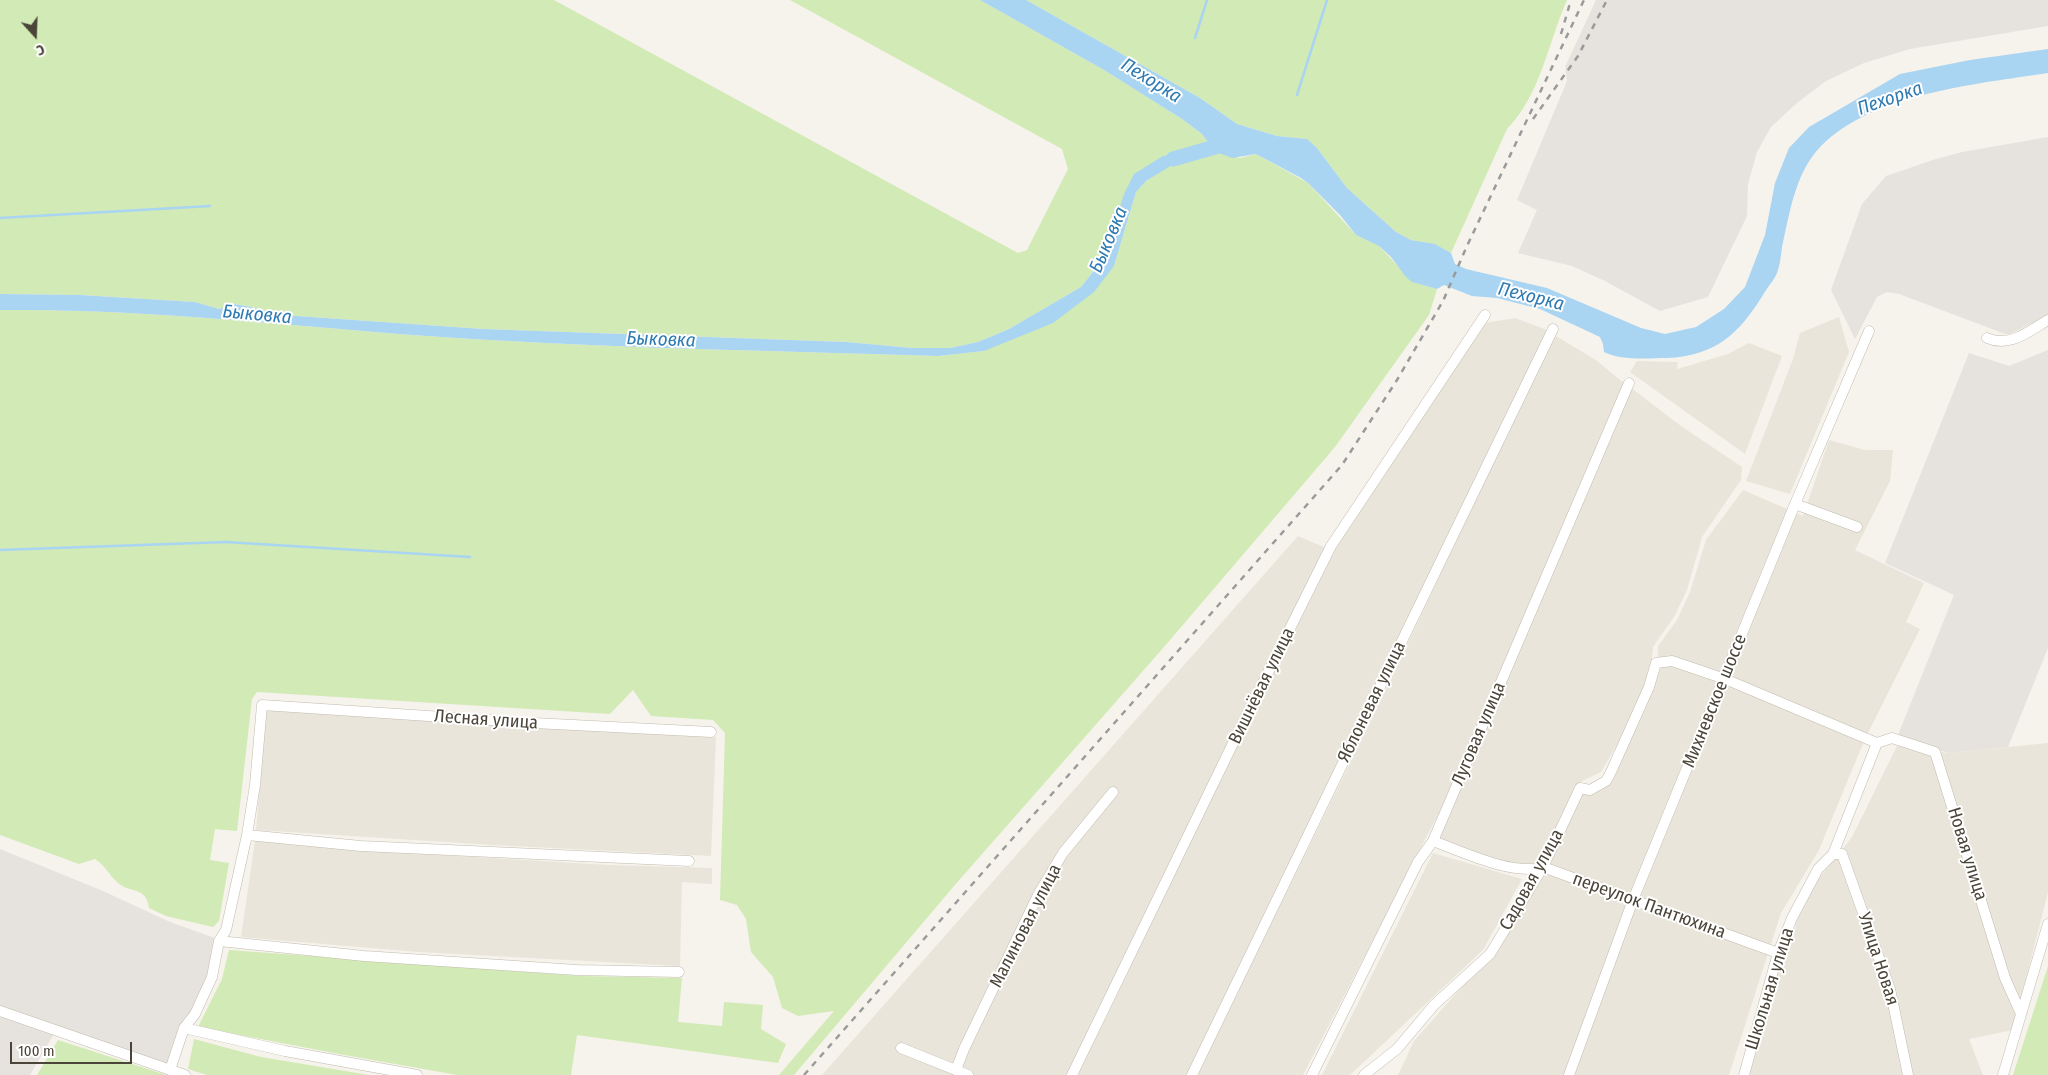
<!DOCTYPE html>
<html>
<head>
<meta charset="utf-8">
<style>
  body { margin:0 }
  #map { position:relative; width:2048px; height:1075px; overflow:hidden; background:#f6f3ec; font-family:"Fira Sans Condensed",sans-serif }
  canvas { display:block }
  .north { position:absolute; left:10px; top:10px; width:50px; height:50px; -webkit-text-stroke:4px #fff; paint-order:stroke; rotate:160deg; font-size:14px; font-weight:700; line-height:20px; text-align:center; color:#4b4439 }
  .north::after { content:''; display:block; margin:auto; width:18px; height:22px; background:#4b4439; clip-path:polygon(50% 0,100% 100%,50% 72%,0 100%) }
  .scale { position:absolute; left:10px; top:1042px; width:122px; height:22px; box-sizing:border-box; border:2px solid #4b4439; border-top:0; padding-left:6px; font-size:15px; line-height:18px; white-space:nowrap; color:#4b4439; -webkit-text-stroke:4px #fff; paint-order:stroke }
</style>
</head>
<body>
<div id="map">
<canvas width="2048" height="1075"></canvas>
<div class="north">С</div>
<div class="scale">100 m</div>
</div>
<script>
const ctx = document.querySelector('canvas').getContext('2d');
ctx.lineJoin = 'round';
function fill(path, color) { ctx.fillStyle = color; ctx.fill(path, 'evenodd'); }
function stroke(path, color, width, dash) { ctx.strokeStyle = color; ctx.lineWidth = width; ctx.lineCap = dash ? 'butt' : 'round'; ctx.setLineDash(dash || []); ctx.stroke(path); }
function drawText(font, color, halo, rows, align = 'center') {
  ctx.font = font + ' "Fira Sans Condensed",sans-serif'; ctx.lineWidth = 4; ctx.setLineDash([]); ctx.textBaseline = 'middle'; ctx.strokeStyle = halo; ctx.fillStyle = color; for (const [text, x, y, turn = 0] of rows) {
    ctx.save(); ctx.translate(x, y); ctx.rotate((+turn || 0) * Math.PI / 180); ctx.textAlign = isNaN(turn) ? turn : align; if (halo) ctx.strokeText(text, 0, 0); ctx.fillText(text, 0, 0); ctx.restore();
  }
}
fill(new Path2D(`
  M 1839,317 L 1849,352 L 1790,494 L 1746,481 L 1793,359 L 1800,333 Z
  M 1515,318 L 1550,331 L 1187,1075 L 1077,1075 L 1108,1014 L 1194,832 L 1336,548 L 1485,323 Z
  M 1554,335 L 1596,360 L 1625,384 L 1457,778 L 1303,1075 L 1197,1075 L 1379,704 Z
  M 1749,343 L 1782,356 L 1745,454 L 1630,372 L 1637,361 L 1678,362 L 1677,369 L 1728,354 Z
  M 1630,387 L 1681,426 L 1742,467 L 1741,480 L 1702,537 L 1687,590 L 1674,617 L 1653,647 L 1651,670 L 1643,692 L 1618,743 L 1601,772 L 1580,782 L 1537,868 L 1520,868 L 1438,841 Z
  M 1829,440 L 1865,450 L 1893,450 L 1890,481 L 1855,550 L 1924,583 L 1906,622 L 1920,629 L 1864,741 L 1819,850 L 1781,913 L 1729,1075 L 1398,1075 L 1414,1041 L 1504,939 L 1582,791 L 1609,782 L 1657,678 L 1658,646 L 1677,620 L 1690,592 L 1706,540 L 1743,490 L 1803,516 Z
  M 1298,536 L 1326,548 L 1068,1075 L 822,1075 Z
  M 266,708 L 716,737 L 711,856 L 493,845 L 256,830 Z
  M 2048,743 L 2048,892 L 2013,1030 L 1969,1039 L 1983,1075 L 1747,1075 L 1776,976 L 1783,961 L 1788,943 L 1794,933 L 1798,916 L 1809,891 L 1852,837 L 1897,746 L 1948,753 Z
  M 255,841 L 426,854 L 608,865 L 712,868 L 712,884 L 682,882 L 680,966 L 418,952 L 241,937 Z
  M 1433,853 L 1522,879 L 1483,950 L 1350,1075 L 1322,1075 Z`), '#eae5da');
fill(new Path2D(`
  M 1596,0 L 2048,0 L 2048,26 L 1910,49 L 1864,63 L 1826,81 L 1797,103 L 1771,127 L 1757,152 L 1748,184 L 1747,216 L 1708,297 L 1660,311 L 1605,281 L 1572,266 L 1518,253 L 1537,210 L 1517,200 L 1567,81 L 1565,67 Z
  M 2048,137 L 2048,315 L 2008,335 L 1899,294 L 1887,292 L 1877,297 L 1855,339 L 1831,290 L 1862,204 L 1886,176 L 1936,159 L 1962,152 Z
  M 2048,350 L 2048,648 L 2008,747 L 1948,753 L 1898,735 L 1954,595 L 1885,563 L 1969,353 L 2009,366 Z
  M 0,849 L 103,891 L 170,922 L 215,938 L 207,978 L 194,1010 L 184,1018 L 167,1064 L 58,1027 L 30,1075 L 0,1075 Z`), '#e6e2dd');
fill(new Path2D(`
  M 0,0 L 554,0 L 1018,253 L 1027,250 L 1068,169 L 1062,149 L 790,0 L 980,0 L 1104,70 L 1182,119 L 1203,135 L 1216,152 L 1240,158 L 1256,154 L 1308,183 L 1356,235 L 1379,246 L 1413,282 L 1437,289 L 1429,315 L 1335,447 L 1164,647 L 954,886 L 794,1075 L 779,1075 L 834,1011 L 798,1016 L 782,1008 L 773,977 L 751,952 L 746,919 L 737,905 L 720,900 L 725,733 L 713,720 L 651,716 L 633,690 L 610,714 L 257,692 L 252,699 L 237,831 L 215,829 L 210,860 L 229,863 L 219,921 L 213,927 L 166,916 L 149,908 C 146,885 129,894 117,882 C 108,874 105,865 95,859 L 79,864 L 0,835 L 0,310 C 164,308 326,331 490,340 C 639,349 788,351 938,356 L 984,351 L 1114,266 L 1136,192 L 1146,181 L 1191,153 L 1134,175 L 1096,268 L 1081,287 L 1009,329 L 978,342 L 950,348 L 912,348 L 847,342 L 483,329 L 282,315 L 251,307 L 234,304 L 219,309 L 195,302 L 80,295 L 0,294 Z
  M 1026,0 L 1567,0 C 1548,43 1541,94 1507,129 L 1451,253 L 1435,244 L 1411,240 L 1396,232 L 1347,188 L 1317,148 L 1307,139 L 1277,136 L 1237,124 L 1200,98 Z
  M 229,950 L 581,976 L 682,978 L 678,1022 L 722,1026 L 724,1002 L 763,1005 L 761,1029 L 786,1044 L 778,1063 L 577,1035 L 571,1075 L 457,1075 L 339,1054 L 198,1027 L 222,979 Z
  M 2048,966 L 2048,1075 L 2013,1075 Z
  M 194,1039 L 261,1057 L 369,1075 L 207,1075 L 188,1069 Z
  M 58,1040 L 166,1075 L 37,1075 Z`), '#d2eab5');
fill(new Path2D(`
  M 980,0 L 1026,0 L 1200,98 L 1237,124 L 1277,136 L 1307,139 L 1317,148 L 1347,188 L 1396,232 L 1411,240 L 1435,244 L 1451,253 L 1455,264 L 1466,269 L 1547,288 L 1641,328 L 1665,334 L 1696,327 L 1724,309 L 1745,287 L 1765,235 L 1775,183 L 1789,148 L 1809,127 L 1900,74 L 1970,60 L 2048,49 L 2048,73 C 1977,84 1874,93 1821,146 C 1795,173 1790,212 1782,247 C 1781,255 1780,265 1777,273 C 1774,280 1767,288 1763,295 C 1739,334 1715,356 1667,358 C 1648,358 1622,361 1604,352 L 1603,344 L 1600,337 L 1540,309 L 1497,298 L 1472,296 L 1444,285 L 1437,289 L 1412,282 L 1406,277 L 1391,257 L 1379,246 L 1356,235 L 1340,215 L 1308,183 L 1301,178 L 1256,154 L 1232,158 L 1216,152 L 1202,134 L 1182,119 L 1104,70 Z
  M 1192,153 L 1146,181 L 1136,192 L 1114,266 L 1094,292 L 1053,323 L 984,351 L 938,356 C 788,351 639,349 490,340 C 326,331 164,308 0,310 L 0,294 L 80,295 L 195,302 L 219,309 L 234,304 L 251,307 L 282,315 L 483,329 L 847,342 L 912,348 L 950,348 L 978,342 L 1009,329 L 1081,287 L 1096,268 L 1111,235 L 1124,194 L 1134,174 L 1163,156 Z`), '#a9d4f2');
stroke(new Path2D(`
  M 1195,38 L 1207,0
  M 1297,95 L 1327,0
  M 0,218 L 210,206
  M 0,550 L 226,542 L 470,557`), '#a9d4f2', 2.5);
stroke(new Path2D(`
  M 1173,159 L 1229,143`), '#a9d4f2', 15);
const minor = new Path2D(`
  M 1987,338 C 2010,348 2029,331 2048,320
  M 1795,504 L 1857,527
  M 1877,743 L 1892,738 L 1935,752 L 2005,978 L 2021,1014
  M 247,835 L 361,846 L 689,861
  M 1433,841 C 1463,852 1512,876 1543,867 L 1778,953
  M 1833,854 L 1842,854 L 1890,989 L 1908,1075
  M 219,941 L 364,956 L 577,970 L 679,972
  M 0,1011 L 185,1075
  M 184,1028 L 285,1051 L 417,1075
  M 901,1048 L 968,1075
  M 170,1070 L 184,1028 L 195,1014 L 212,977 L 219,941 L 226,930 L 247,835 L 255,785 L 262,705 L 534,723 L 711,732
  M 956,1070 L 964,1049 L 1039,893 L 1063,853 L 1113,792
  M 1072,1075 L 1237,735 L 1331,546 L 1485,315
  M 1192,1075 L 1553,329
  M 1312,1075 L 1418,862 L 1433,841 L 1629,383
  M 1364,1075 L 1397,1049 L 1434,1005 L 1490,954 L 1543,867 L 1580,788 L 1590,790 L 1606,781 L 1610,774 L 1649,687 L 1656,663 L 1672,661 L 1725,679 L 1877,743
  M 1569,1075 L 1633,900 L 1795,504 L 1869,331
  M 1744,1075 L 1778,953 L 1792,918 L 1818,869 L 1833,854 L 1877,743
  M 2003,1075 L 2048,924`);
stroke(minor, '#c2bbae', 11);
stroke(minor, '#fff', 10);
stroke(new Path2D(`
  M 1561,34 L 1571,0
  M 1533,119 L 1578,56 L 1607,0
  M 804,1075 L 1342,465 L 1397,380 L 1443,301 L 1466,248 L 1584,0`), '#9a9a9a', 2.5, [6, 6]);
drawText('18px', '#4b4439', '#fff', [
  ["Вишнёвая улица",1262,686,-64],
  ["Михневское шоссе",1715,701,-68],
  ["Яблоневая улица",1372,702,-64],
  ["Лесная улица",486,720,4],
  ["Луговая улица",1479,734,-67],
  ["Новая улица",1967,854,73],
  ["Садовая улица",1532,880,-61],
  ["переулок Пантюхина",1649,906,20],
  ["Малиновая улица",1026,926,-63],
  ["Улица Новая",1878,959,72],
  ["Школьная улица",1770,989,-73]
]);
drawText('italic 19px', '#2e7ab2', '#fff', [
  ["Пехорка",1151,81,32],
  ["Пехорка",1890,99,-19],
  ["Быковка",1109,240,-67],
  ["Пехорка",1531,297,14],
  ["Быковка",257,315,5],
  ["Быковка",661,340,2]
]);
</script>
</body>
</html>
